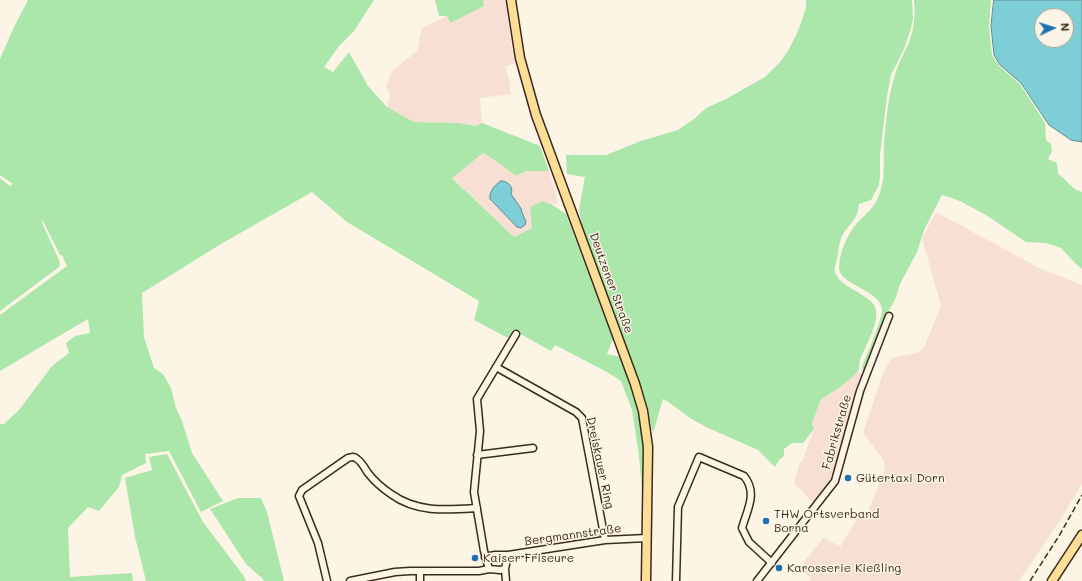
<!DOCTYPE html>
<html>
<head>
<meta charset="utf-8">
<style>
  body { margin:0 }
  #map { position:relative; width:1082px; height:581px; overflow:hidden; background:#fcf5e5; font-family:Mali,sans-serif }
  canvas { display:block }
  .north { position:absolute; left:1034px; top:8px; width:40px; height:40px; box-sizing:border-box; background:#fcf5e5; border:1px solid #afa495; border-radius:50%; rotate:86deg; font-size:11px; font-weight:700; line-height:16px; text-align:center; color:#3b2a1e }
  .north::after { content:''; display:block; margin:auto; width:14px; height:18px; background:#1f6fb2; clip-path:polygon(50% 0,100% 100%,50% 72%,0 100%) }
</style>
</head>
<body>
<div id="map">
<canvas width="1082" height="581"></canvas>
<div class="north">N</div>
</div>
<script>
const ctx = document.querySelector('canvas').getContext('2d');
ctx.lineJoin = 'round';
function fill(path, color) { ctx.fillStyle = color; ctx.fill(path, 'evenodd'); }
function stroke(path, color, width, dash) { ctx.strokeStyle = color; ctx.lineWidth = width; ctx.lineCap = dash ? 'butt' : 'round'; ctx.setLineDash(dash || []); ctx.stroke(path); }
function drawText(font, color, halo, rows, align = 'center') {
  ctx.font = font + ' Mali,sans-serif'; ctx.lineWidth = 3; ctx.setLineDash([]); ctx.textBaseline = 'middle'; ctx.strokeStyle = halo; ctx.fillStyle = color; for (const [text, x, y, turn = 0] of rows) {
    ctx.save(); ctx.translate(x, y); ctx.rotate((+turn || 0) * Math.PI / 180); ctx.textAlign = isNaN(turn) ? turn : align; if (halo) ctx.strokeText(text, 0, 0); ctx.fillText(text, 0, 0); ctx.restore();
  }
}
fill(new Path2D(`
  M 483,0 L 506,0 L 509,30 L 515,63 L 505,67 L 511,85 L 509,86 L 511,94 L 480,98 L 482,123 L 476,126 L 458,123 L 414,122 L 387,107 L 390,95 L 386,86 L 392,71 L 417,51 L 422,28 L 447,16 L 450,23 L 484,6 Z
  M 483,153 L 493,159 L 516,176 L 526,171 L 549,171 L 556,192 L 557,204 L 546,203 L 532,228 L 514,237 L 452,177 Z
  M 936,212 L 1041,269 L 1082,285 L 1082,484 L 1061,519 L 1019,581 L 810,581 L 811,578 L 805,573 L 804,562 L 824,537 L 840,547 L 862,511 L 868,512 L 885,468 L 884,461 L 863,433 L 883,373 L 891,358 L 917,353 L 924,347 L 941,306 L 922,238 Z
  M 858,371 L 861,373 L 863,376 L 851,420 L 835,468 L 831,478 L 823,490 L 823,492 L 814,504 L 794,483 L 800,462 L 802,462 L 814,429 L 812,423 L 821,399 L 830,395 Z`), '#f7e0d3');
fill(new Path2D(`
  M 28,0 L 374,0 L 354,31 L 339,46 L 324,67 L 333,72 L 349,52 L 368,86 L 387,107 L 414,122 L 458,123 L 476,126 L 482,123 L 540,146 L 549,171 L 526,171 L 516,176 L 493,159 L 483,153 L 452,178 L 514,237 L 532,228 L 530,207 L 543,201 L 546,203 L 551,204 L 566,214 L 613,339 L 607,354 L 621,357 L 637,400 L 644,424 L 645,495 L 642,490 L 639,456 L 632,410 L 621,381 L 607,372 L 555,345 L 551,351 L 513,330 L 508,338 L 474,320 L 479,301 L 347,222 L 312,192 L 221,244 L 142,293 L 144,337 L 154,368 L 163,374 L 171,388 L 176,408 L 182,421 L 192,453 L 223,501 L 201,512 L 169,451 L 145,454 L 146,463 L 122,475 L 119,487 L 99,511 L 88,507 L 68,528 L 70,577 L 132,573 L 133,581 L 0,581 L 0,424 L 4,424 L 19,410 L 52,366 L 69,353 L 66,343 L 75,336 L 90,333 L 88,319 L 0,371 L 0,315 L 67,266 L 62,255 L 60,255 L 41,217 L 43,225 L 60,262 L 59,267 L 0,311 L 0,178 L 10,186 L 13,184 L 0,175 L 0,59 L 15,25 Z
  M 435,0 L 483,0 L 484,6 L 450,23 L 447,16 L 439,16 Z
  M 806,0 L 912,0 L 913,19 L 911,28 L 904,49 L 891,75 L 887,96 L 880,155 L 880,177 L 879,185 L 871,200 L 859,204 C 858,221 847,225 841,238 C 839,245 838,253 837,259 C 836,263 834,268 835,271 C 838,288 868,292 875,307 C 881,320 865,347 860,360 C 859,363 860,368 858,371 C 853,378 829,396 821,399 L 812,423 L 814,429 L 803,443 L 792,443 L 784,449 L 784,456 L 779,460 L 775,467 L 758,450 L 706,427 L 690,418 L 667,401 L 663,399 L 654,430 L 652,431 L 648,408 L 582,225 L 579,210 L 585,177 L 567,174 L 566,155 L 606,155 L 641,141 L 678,130 L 694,119 L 706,108 L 726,99 L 765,77 L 780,62 L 788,51 L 798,31 L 806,8 Z
  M 914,0 L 991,0 L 989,27 L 992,55 L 999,66 L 1020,84 L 1045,123 L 1046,140 L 1051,144 L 1052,151 L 1048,159 L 1057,163 L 1058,174 C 1067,179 1070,189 1082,192 L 1082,269 L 1074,262 L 1061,248 L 1046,243 L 1026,242 L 986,215 L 960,201 L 942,195 L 924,230 L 917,252 L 900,284 L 895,300 L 889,310 L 868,360 L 865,371 L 864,372 L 862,367 C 867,353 881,324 882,310 C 882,290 838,285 839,267 C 840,251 847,235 857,223 C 866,214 875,207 879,195 C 886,179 883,160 884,144 C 886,122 888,96 895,75 C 898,63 906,51 910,39 C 915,26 915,13 914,0 Z
  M 167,454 L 203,522 L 243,575 L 246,581 L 146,581 L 135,537 L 125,478 L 152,470 L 149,457 Z
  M 238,498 L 261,498 L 267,512 L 284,581 L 264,581 L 263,579 L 246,564 L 210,509 Z`), '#abe6ab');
const water = new Path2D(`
  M 994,0 L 1082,0 L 1082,142 L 1071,140 L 1049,125 L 1021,83 L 1000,65 L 994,55 L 991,26 ZM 1042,16 L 1066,16 L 1066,40 L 1042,40 Z
  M 501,181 C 508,181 514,187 511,194 L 522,210 L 521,210 L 526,222 L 525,225 L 521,228 L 517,227 L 490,199 C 489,192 494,185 501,181 Z`);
fill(water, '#7eced8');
stroke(water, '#638c8e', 1);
const minor = new Path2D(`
  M 496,367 L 576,412 L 582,418 L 605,540
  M 477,455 L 533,448
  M 485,557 L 495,555 L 508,555 L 605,540 L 647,538
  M 489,569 L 484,551 L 474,492 L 480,431 L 477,399 L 516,334
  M 505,569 L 506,581
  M 420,571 L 420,581
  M 327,581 L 318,543 L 299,496 L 302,490 L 348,458 C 352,457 354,456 357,459 C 362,462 365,469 368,473 C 375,482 382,488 391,494 C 417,513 447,510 477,508
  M 350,581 L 395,572 L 410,571 L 479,571 L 489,569 L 500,570 L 505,569 L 508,555
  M 676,581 L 678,507 L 699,457 L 744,476 C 758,493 747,510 742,528 L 749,542 L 772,563
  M 757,581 L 835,481 L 860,391 L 889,316`);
const major = new Path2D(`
  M 511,0 L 520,58 L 536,115 L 635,384 L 643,411 L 648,447 L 646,581
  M 1052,581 L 1082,535`);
stroke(minor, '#3b2a1e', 9);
stroke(major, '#3b2a1e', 11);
stroke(minor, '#fcf5e5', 6);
stroke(major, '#fdde96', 8);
stroke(new Path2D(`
  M 1030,581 L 1059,536 L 1082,495`), '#3b2a1e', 1.5, [6, 3]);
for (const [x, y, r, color] of [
  [848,478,4,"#1f6fb2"],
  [766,521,4,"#1f6fb2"],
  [475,558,4,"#1f6fb2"],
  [779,568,4,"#1f6fb2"]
]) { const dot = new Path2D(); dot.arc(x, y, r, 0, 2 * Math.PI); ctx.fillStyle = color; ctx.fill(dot); stroke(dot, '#fcf5e5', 1.5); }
drawText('12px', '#3b2a1e', '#fcf5e5', [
  ["Deutzener Straße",611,283,70],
  ["Fabrikstraße",837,432,-74],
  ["Dreiskauer Ring",600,463,78],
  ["Bergmannstraße",573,535,-8]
]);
drawText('12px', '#3b2a1e', '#fcf5e5', [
  ["Gütertaxi Dorn",856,478],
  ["THW Ortsverband",774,514],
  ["Borna",774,528],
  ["Kaiser Friseure",483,558],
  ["Karosserie Kießling",787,568]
], 'left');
</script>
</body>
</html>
